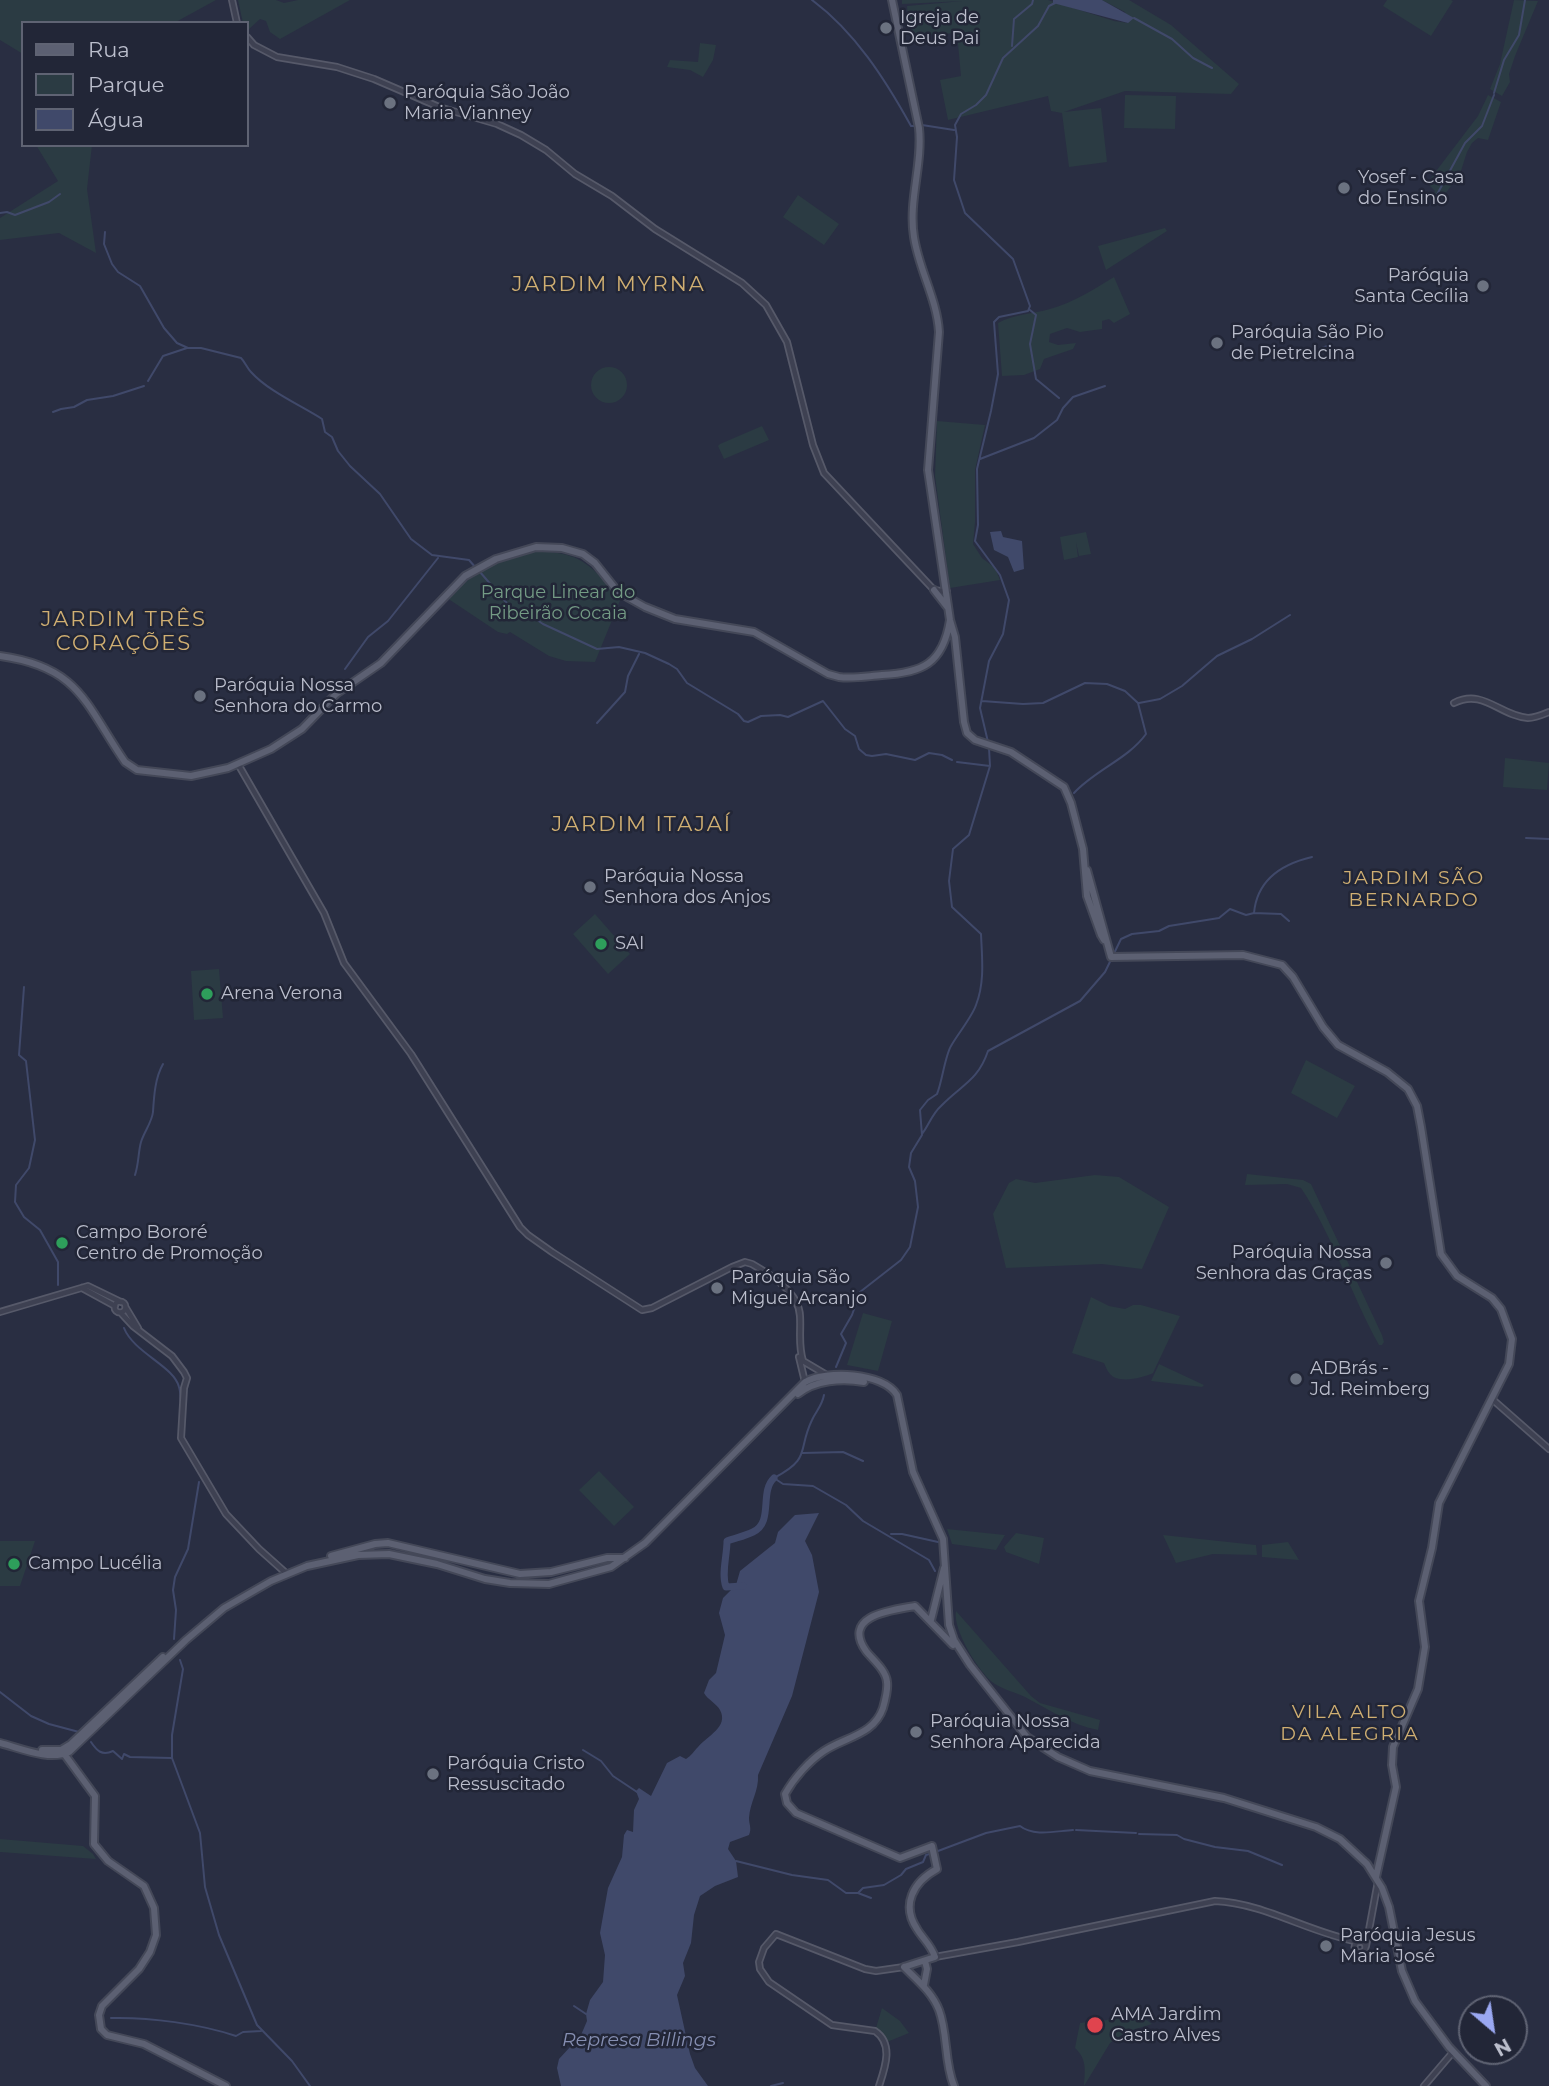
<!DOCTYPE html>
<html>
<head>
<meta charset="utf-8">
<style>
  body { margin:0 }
  #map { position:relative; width:1549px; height:2086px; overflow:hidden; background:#292e42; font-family:Montserrat,sans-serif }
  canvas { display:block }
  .legend { position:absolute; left:21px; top:21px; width:228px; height:126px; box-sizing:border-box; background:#222637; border:2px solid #5f6373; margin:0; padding:9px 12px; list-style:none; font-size:21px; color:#bbbecc }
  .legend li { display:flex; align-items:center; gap:14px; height:35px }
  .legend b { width:35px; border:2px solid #5f6373 }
  .north { position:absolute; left:1458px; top:1995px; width:70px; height:70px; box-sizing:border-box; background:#222637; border:2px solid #5f6373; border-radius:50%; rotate:151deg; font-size:19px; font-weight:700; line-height:28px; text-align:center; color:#bbbecc }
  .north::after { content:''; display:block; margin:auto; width:24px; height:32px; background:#9aa8f2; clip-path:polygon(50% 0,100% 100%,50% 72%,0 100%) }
</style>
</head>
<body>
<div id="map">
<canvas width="1549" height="2086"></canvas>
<ul class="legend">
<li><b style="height:9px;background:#5c6072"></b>Rua</li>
<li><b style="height:19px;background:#2b3b43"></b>Parque</li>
<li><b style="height:19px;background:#40496a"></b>Água</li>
</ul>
<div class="north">N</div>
</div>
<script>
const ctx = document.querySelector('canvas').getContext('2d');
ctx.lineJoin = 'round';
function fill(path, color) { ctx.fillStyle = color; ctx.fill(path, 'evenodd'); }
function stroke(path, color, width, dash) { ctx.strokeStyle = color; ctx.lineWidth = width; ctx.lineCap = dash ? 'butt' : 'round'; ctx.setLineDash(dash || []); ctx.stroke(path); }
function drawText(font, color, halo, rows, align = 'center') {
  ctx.font = font + ' Montserrat,sans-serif'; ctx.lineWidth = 5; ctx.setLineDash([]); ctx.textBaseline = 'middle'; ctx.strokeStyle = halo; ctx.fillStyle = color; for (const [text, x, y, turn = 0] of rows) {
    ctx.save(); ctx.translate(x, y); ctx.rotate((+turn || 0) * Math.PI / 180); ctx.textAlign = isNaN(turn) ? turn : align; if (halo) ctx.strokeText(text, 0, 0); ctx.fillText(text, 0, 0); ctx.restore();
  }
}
fill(new Path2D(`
  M 0,0 L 216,0 L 174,23 L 23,23 L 23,54 L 0,40 Z
  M 238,0 L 276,0 L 284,3 L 298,0 L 350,0 L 280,39 L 270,32 L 266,21 L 260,19 L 248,30 L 247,23 L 243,23 Z
  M 902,0 L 1048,0 L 1114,21 L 1128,23 L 1125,12 L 1102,0 L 1129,0 L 1171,25 L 1239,84 L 1231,94 L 1125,91 L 1064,112 L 1101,108 L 1107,162 L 1069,167 L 1062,113 L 1051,111 L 1048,96 L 948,120 L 940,80 L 961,76 L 957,33 L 909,36 L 907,6 L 963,1 L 902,4 Z
  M 1387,0 L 1451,0 L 1453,1 L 1431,36 L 1383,6 Z
  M 1514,0 L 1538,1 L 1515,56 L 1509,74 L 1510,82 L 1502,96 L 1490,89 L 1500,64 Z
  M 700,43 L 716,45 L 713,60 L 703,77 L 690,70 L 667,67 L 670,60 L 698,62 Z
  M 1125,95 L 1176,96 L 1175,129 L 1124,128 Z
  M 1488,95 L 1501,102 L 1488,140 L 1478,138 L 1472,143 L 1467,152 L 1460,174 L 1436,206 L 1435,200 L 1431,197 L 1435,191 L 1427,183 L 1478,116 Z
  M 36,145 L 92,145 L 87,189 L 96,253 L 59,233 L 0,240 L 0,218 L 58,181 Z
  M 798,195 L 839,224 L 824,245 L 783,217 Z
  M 1165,228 L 1167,231 L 1106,270 L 1098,246 Z
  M 1114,277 L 1130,314 L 1114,323 L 1109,319 L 1102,321 L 1102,329 L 1080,332 L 1067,328 L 1050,334 L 1049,342 L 1058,345 L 1076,343 L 1073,349 L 1044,359 L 1040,369 L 1024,375 L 1002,376 L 998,323 C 1014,314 1033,314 1050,309 C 1074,302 1093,290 1114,277 Z
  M591 385a18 18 0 1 1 36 0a18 18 0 1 1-36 0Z
  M 937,421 L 985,425 L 975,470 L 975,522 L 973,544 L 982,558 L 995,568 L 1000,580 L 950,588 L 935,476 Z
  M 762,426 L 769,440 L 724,459 L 718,446 L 720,444 Z
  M 1086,532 L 1091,554 L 1079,556 L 1076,542 L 1078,557 L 1064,560 L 1060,537 Z
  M 531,551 C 583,552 587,563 621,598 L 595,662 L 566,661 L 549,656 L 510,632 L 507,634 L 498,632 L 447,598 C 474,572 496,562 531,551 Z
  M 1505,758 L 1549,763 L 1547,790 L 1503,787 Z
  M 595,914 L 630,954 L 608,974 L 573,934 Z
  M 219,969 L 223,1018 L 194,1020 L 191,971 Z
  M 1306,1060 L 1355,1086 L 1337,1118 L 1291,1093 Z
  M 1247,1174 L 1303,1180 L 1311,1184 L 1382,1335 L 1384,1342 L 1382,1345 L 1379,1345 C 1351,1295 1333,1236 1301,1188 L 1287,1184 L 1245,1185 Z
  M 1095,1175 L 1119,1177 L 1169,1207 L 1142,1269 L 1102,1264 L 1006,1268 L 993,1214 L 1009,1183 L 1016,1179 L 1035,1183 Z
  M 1091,1297 L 1109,1306 L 1125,1309 L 1133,1305 L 1141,1305 L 1180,1316 L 1153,1373 C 1143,1378 1118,1384 1110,1374 C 1107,1371 1106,1367 1104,1363 L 1072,1353 Z
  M 863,1313 L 892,1321 L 878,1371 L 847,1365 Z
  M 1159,1364 L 1204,1385 L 1202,1387 L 1151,1381 Z
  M 599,1471 L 634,1507 L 614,1526 L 579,1490 Z
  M 947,1529 L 1005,1535 L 996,1550 L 952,1544 Z
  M 1016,1533 L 1044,1538 L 1039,1564 L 1006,1552 L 1004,1547 Z
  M 1163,1535 L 1256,1545 L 1257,1555 L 1213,1554 L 1176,1563 Z
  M 0,1541 L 35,1541 L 20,1586 L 0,1586 Z
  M 1288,1542 L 1299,1560 L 1262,1557 L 1262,1545 Z
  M 956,1611 L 1031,1696 L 1040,1703 L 1100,1720 L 1098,1730 C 1069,1724 1050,1710 1025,1697 C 1015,1692 1004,1690 995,1684 C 979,1674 952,1628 956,1611 Z
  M 0,1839 L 83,1846 L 93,1854 L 96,1859 L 0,1852 Z
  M 1128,2006 L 1152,2024 L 1126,2032 L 1110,2043 L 1084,2086 C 1085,2070 1087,2059 1075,2048 L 1080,2023 L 1107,2020 Z
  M 882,2008 L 900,2021 L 909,2033 L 887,2042 L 883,2034 L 876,2028 Z`), '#2b3b43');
fill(new Path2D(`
  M 1053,0 L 1102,0 L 1134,18 L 1128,23 L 1053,3 Z
  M 1001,531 L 1003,537 L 1022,541 L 1024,569 L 1014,572 L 1008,557 L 994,550 L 990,532 Z
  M 819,1513 L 805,1541 L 812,1555 L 819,1592 L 792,1696 L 758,1775 C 759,1791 750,1802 749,1818 C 749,1825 752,1828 749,1835 L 730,1842 L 728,1849 L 736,1861 L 738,1877 L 715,1886 L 700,1896 L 694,1915 L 691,1943 L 683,1963 L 685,1976 L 677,1995 L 690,2054 L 695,2068 L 708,2086 L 561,2086 L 557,2068 L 559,2059 L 581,2035 L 587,2021 L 586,2014 L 590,2000 L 603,1982 L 605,1955 L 600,1933 L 608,1888 L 622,1857 L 624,1835 L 627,1830 L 633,1832 L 634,1810 L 639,1799 L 636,1791 L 639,1788 L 651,1796 L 667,1763 L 680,1756 L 686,1759 C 692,1755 693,1752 698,1747 C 707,1736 729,1727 720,1710 C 716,1703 708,1700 704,1693 L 709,1680 L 716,1673 L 725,1635 L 719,1613 L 723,1598 L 736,1585 L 740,1571 L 775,1543 L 778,1532 L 795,1515 Z`), '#40496a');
stroke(new Path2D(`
  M 812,0 C 855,32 885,79 911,126 L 916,126
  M 1134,18 L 1172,39 L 1193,58 L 1212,68
  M 1012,46 L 1014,19 L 1032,4 L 1033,0
  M 1494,93 L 1504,60 L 1519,35 L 1525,0
  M 922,125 L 954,130
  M 1434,200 L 1465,143 L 1482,126 L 1494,95
  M 0,213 L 7,212 L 15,215 L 49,202 L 60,194
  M 105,232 L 104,244 L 112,264 L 118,272 L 140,286 L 164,328 L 177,343 L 188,348 L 201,348 L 241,358 C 245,362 247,368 251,372 C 268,391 300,405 322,419 L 325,432 L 332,437 L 338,451 L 350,466 L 380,494 L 411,539 L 432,555 L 469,560 L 476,568
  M 1030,310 L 1036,315 L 1030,344 L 1036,379 L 1059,398
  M 1319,349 L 1330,345
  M 148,381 L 163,356 L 187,348
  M 53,412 L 61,409 L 74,407 L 87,400 L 113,396 L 144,386
  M 980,459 L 1034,438 L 1057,420 L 1063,408 L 1073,397 L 1105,386
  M 480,572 L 511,608 L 527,613 L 543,624 L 597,649 L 619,647 L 645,653 L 669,664 L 677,669 L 687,683 L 738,714 L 744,721 L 748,722 L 761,716 L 780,715 L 788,717 L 823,701 L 845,729 L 855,736 L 859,749 L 866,755 L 872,756 L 886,754 L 915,760 L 929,753 L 942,755 L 952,760
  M 345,669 L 368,637 L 388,621 L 438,558
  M 982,701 L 1023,704 L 1043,703 L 1085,683 L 1107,684 L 1125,691 L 1138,703 L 1146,734 C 1128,759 1095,770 1074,793
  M 1139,703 L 1160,699 L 1182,686 L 1217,656 L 1252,639 L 1290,615
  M 597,723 L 625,692 L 628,676 L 639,654
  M 988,742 L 980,708 L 989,661 L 1003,634 L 1009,600 L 1000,575 L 975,541 L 978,525 L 977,469 L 991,411 L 998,374 L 994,322 L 999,317 L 1028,311 L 1030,306 L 1013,259 L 965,213 L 954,180 L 957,137 L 955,125 L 961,114 L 976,105 L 986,95 L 1003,58 L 1038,26 L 1049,6 L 1055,3
  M 957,762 L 990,766
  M 1526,838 L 1549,839
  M 1254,913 L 1281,914 L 1289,921
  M 24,987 L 19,1055 L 26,1061 L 35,1140 L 29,1168 L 16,1185 L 15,1202 L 24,1217 L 40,1230 L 58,1262 L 58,1285
  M 922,1134 C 929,1125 932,1114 941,1106 C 961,1085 978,1081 988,1051 L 1080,1001 L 1105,972 L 1121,939 L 1132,934 L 1159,931 L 1169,926 L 1219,918 L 1230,909 L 1246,915 L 1254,913 C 1257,880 1282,864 1312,857
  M 135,1175 C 139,1163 138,1153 141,1142 C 144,1132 152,1122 153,1112 C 154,1096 155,1078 163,1064
  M 124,1328 C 134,1353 174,1366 179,1387 C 181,1393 180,1399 181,1404
  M 836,1367 L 846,1343 L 841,1334 L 852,1315 L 860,1292 L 901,1260 L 910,1247 L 918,1207 L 915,1181 L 909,1167 L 911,1153 L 922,1135 L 920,1110 L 928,1100 L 937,1094 C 942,1082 945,1056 951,1046 C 957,1035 972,1017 976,1005 C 985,982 982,958 981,934 L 952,907 L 949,881 L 953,849 L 969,835 L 990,766 L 989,748
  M 824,1395 C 822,1406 816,1411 812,1420 C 797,1451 812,1458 774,1478 L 783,1484 L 813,1486 L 846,1505 L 863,1521 L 929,1560 L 935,1571
  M 803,1453 L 843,1452 L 863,1461
  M 891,1534 L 902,1534 L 938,1542
  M 174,1639 L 176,1610 L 173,1590 L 175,1577 L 188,1549 L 199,1482
  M 180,1660 L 183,1669 L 172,1735 L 172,1758 L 200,1833 L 205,1887 L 219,1935 L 257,2025 L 292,2061 L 310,2086
  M 0,1692 L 31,1716 L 49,1724 L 79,1732
  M 91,1742 C 97,1751 102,1756 113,1751 L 122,1759 L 124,1754 L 130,1757 L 171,1758
  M 583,1750 L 601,1761 L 613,1776 L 637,1792
  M 1076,1830 L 1136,1833
  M 1139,1834 L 1177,1835 L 1184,1839 L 1215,1847 L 1248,1851 L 1282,1865
  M 938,1851 L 986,1833 L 1020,1826 C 1034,1837 1056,1831 1073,1830
  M 736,1861 L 792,1875 L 828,1880 L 846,1893 L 858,1893 L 871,1898
  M 858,1893 L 863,1888 L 884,1885 L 901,1875 L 906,1869 L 923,1862 L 926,1855 L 933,1853
  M 574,2006 L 586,2014
  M 111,2018 C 150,2017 200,2024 236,2036 L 243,2032 L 261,2031
  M 771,2086 L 783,2083`), '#40496a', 2);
stroke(new Path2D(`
  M 743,1586 L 726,1587 C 721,1574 727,1556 727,1541 C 735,1538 745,1536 753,1532 C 774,1522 759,1492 774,1478`), '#40496a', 7);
const minor = new Path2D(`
  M 232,0 L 237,23
  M 247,37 L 254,45 L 277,57 L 337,67 L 374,79 L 439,107 L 497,124 L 521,135 L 546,150 L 575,174 L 612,196 L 655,229 L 742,283 L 766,305 L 787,342 L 813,445 L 824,473 L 934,590 L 947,592
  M 1454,703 C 1483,688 1500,716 1528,718 C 1535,718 1542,715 1549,712
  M 238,764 L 324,913 L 344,963 L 411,1054 L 520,1227 L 528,1235 L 552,1252 L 642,1310 L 652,1308 L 732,1267 L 745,1262 L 752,1264 C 771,1275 799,1292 800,1316 C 801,1332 798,1345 803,1361 L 825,1374
  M 82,1288 L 115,1306
  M114.5 1307a5.5 5.5 0 1 1 11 0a5.5 5.5 0 1 1-11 0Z
  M 126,1308 L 138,1328
  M 0,1312 L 88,1286 L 121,1302
  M 121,1313 L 133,1326 L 172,1356 L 184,1372 L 187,1378 L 184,1388 L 181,1438 L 226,1514 L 259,1549 L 287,1574
  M 799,1357 L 805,1382
  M 1492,1399 L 1549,1449
  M1354.5 1947a5.5 5.5 0 1 1 11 0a5.5 5.5 0 1 1-11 0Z
  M 1366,1946 L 1378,1881
  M 935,1957 L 1018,1942 L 1215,1901 C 1264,1903 1310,1933 1359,1942
  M 879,2086 C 885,2068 894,2044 875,2031 L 832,2025 L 769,1982 L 760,1969 L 759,1962 L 764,1948 L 776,1934 L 865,1969 L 876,1971 L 904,1967
  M 1424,2086 L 1453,2052`);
const major = new Path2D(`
  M 892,0 L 919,128 C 923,164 908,201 914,237 C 919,270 937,299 939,332 L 928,470 L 950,620 L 955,637 L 964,722 L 967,733 L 975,740 L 1011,752 L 1064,787 L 1071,803 L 1083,849 L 1087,896 L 1101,935 L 1104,940
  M 934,590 L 948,608
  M 0,656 C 80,667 85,704 125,762 L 137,770 L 191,776 L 228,768 L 271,749 L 302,729 L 336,694 L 381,663 L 465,576 L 496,559 L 536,547 L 562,548 L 583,554 L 595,563 L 618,592 L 645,607 L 675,619 L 754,632 L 828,674 L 839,677 C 853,679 868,676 882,675 C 922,673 943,664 950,620
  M 1087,870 L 1111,957 L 1243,955 L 1282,965 L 1293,977 L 1323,1027 L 1338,1045 L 1387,1072 L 1408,1089 L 1417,1106 L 1421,1127 L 1441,1254 L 1457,1276 L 1492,1298 L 1501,1309 L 1512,1339 L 1509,1364 L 1439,1503 L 1432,1548 L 1419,1601 L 1425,1647 L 1418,1689 L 1393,1747 L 1392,1765 L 1396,1787 L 1376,1877
  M 798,1394 C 815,1380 842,1378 864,1382
  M 331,1556 L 375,1544 L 388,1543 L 520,1574 L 551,1572 L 607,1558 L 625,1558
  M 931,1620 L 944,1568
  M 0,1743 C 20,1748 49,1761 69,1752 L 186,1640 L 224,1608 L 271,1581 L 307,1566 L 358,1555 L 389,1554 L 437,1564 L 485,1579 L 510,1583 L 549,1584 L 611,1567 L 645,1543 L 805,1382 C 826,1370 883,1372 897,1395 L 913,1472 L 943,1539 L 949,1625 L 954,1640 L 970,1665 L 1027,1737 L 1058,1757 L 1090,1771 L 1224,1798 L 1316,1827 L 1340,1839 L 1367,1864 L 1382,1888 L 1389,1907 L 1402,1971 L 1415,2001 L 1449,2047 L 1486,2086
  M 42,1750 L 61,1750 L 71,1744 L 163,1657
  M 66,1751 L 65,1755 L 95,1796 L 94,1844 L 108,1861 L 144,1886 L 154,1908 L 156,1935 L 150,1952 L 139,1969 L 102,2006 L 99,2015 L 101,2029 L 107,2035 L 144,2044 L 226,2086
  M 904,1967 L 935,1957 C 931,1945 923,1939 917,1929 C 901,1905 913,1882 937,1869 L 932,1846 L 900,1858 L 796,1813 L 787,1803 L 785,1794 C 794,1778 809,1761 824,1751 C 845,1737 874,1735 883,1708 C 885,1701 888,1689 887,1682 C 886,1670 873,1660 866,1651 C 841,1615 893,1610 915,1606 L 953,1645
  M 904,1967 C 917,1980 932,1992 939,2010 C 948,2034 944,2062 954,2086
  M 924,1985 L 927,1969 L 925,1961`);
stroke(minor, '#565969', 8);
stroke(major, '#444858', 10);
stroke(minor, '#3e4152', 4.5);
stroke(major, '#5c6072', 6);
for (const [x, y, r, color] of [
  [886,28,7,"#6b7280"],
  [390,103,7,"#6b7280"],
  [1344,188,7,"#6b7280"],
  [1483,286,7,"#6b7280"],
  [1217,343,7,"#6b7280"],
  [200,696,7,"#6b7280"],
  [590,887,7,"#6b7280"],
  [601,944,7,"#2e9e5b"],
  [207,994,7,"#2e9e5b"],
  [62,1243,7,"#2e9e5b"],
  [1386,1263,7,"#6b7280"],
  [717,1288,7,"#6b7280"],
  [1296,1379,7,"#6b7280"],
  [14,1564,7,"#2e9e5b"],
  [916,1732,7,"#6b7280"],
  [433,1774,7,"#6b7280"],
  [1326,1946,7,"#6b7280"],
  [1095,2025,9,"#e0444e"]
]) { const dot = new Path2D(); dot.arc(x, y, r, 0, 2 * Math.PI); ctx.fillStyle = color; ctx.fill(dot); stroke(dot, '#222637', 2.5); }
drawText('18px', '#bbbecc', '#222637', [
  ["Igreja de",900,18],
  ["Deus Pai",900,39],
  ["Paróquia São João",404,93],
  ["Maria Vianney",404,114],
  ["Yosef - Casa",1358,178],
  ["do Ensino",1358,199],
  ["Paróquia",1469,276,"right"],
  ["Santa Cecília",1469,297,"right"],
  ["Paróquia São Pio",1231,333],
  ["de Pietrelcina",1231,354],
  ["Paróquia Nossa",214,686],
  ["Senhora do Carmo",214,707],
  ["Paróquia Nossa",604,877],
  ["Senhora dos Anjos",604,898],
  ["SAI",615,944],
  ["Arena Verona",221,994],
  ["Campo Bororé",76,1233],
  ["Centro de Promoção",76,1254],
  ["Paróquia Nossa",1372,1253,"right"],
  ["Senhora das Graças",1372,1274,"right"],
  ["Paróquia São",731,1278],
  ["Miguel Arcanjo",731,1299],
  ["ADBrás -",1310,1369],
  ["Jd. Reimberg",1310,1390],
  ["Campo Lucélia",28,1564],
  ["Paróquia Nossa",930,1722],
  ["Senhora Aparecida",930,1743],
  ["Paróquia Cristo",447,1764],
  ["Ressuscitado",447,1785],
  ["Paróquia Jesus",1340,1936],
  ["Maria José",1340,1957],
  ["AMA Jardim",1111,2015],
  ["Castro Alves",1111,2036]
], 'left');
drawText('18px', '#749b85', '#222637', [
  ["Parque Linear do",558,593],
  ["Ribeirão Cocaia",558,614]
]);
ctx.letterSpacing = '2px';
drawText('19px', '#d0af72', '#222637', [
  ["JARDIM SÃO",1414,878],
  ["BERNARDO",1414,900],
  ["VILA ALTO",1350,1712],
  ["DA ALEGRIA",1350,1734]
]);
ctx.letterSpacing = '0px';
drawText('italic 19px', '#858eb1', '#222637', [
  ["Represa Billings",639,2040]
]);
ctx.letterSpacing = '2px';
drawText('21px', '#d0af72', '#222637', [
  ["JARDIM MYRNA",609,285],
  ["JARDIM TRÊS",124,620],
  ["CORAÇÕES",124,644],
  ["JARDIM ITAJAÍ",642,825]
]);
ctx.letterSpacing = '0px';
</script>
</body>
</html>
